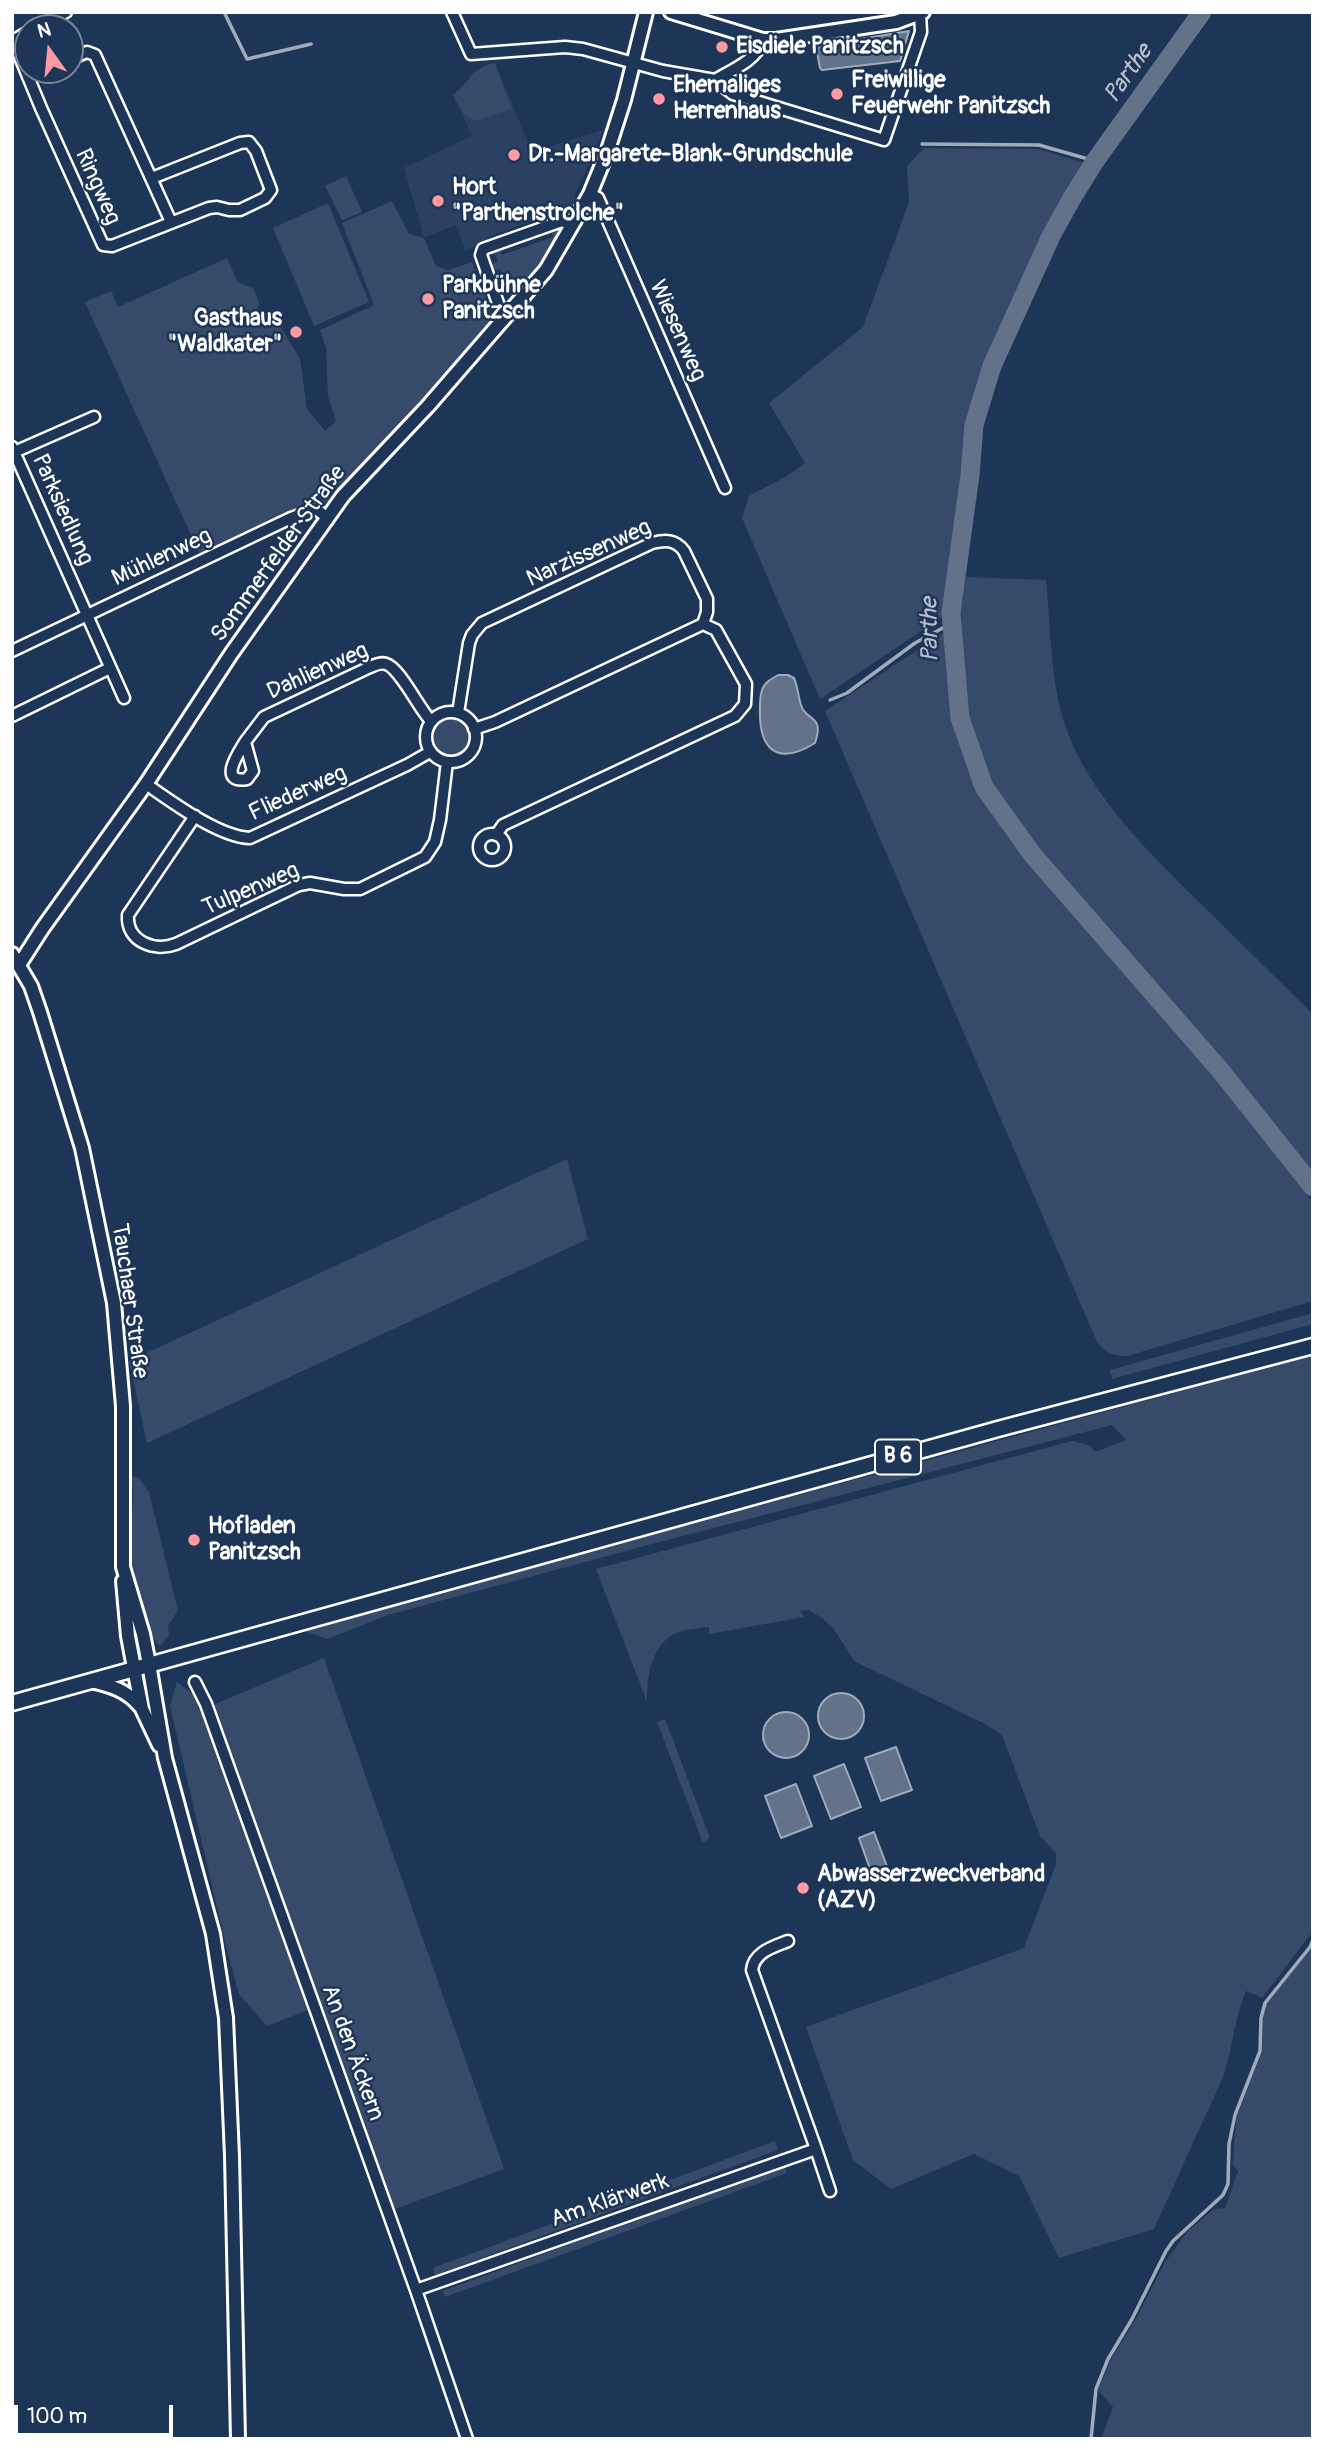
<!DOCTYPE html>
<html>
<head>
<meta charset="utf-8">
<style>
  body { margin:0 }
  #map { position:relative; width:1325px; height:2451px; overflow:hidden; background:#1d3557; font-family:Pangolin,sans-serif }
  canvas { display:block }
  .frame { position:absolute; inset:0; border:14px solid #fff; pointer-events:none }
  .north { position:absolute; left:14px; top:14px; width:70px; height:70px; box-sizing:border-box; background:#1d3557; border:2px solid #77869a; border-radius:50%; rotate:345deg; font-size:19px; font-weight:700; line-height:28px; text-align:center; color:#fff }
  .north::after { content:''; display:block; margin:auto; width:24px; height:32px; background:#ff9aa2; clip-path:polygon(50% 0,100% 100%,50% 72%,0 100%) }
  .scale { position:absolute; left:14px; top:2405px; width:159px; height:32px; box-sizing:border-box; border:4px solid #fff; border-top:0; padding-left:9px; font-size:21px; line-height:24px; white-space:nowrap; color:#fff; -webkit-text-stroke:5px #1d3557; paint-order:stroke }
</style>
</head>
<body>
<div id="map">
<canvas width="1325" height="2451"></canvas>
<div class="frame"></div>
<div class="north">N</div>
<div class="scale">100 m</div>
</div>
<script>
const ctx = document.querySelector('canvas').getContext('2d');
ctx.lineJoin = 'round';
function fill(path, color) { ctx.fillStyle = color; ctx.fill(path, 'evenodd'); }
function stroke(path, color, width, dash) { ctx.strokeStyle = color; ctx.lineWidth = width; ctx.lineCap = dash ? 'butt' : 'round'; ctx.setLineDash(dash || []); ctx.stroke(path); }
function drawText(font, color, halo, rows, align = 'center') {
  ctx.font = font + ' Pangolin,sans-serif'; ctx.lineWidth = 5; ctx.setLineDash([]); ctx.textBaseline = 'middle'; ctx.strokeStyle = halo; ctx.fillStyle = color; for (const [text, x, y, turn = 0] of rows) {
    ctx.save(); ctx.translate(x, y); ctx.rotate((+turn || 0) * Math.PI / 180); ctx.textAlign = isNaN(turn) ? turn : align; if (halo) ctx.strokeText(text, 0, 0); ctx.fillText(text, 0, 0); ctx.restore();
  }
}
fill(new Path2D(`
  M 495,63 L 532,152 L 603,130 L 593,157 L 574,196 L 577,199 L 570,214 L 559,217 L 557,212 L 487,237 L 488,241 L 465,250 L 456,225 L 424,238 L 404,168 L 472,136 L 453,95 L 465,86 L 471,74 L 485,65 Z`), '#2a4161');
fill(new Path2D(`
  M 495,63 L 511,109 L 475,121 L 464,114 L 453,95 C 469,83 473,67 495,63 Z
  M 924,148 L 1038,149 L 1088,164 L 1040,244 L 990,358 L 969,425 L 945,615 L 820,699 L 742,518 L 749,496 L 787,476 L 805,463 L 769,403 L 863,327 L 909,202 L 907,166 Z
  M 346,176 L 362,212 L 342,220 L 325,186 Z
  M 392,201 L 409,234 L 424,238 L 436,266 L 448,270 L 472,262 L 494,321 L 331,502 L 312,503 L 200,555 L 85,302 L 111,291 L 118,307 L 227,258 L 238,282 L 254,289 L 259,303 L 256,315 L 270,309 L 300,359 L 307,409 L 325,431 L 336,421 L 328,396 L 326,348 L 320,330 L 374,305 L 342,223 Z
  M 328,203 L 369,302 L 314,326 L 273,228 Z
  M 556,227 L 563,230 L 541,266 L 505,306 L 503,301 L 512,298 L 500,269 L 492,271 L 490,265 L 498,262 L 495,254 L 486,256 L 488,253 L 499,247 L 502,255 L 553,237 L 551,229 Z
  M 966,577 L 1046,580 C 1051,630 1050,681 1066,728 C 1091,798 1154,858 1206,909 C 1242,944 1277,979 1313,1014 L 1313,1179 L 1023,833 L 989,786 L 966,711 L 958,655 L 960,616 Z
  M 943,633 L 947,640 L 948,666 L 955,710 L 964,746 L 984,799 L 1023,852 L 1206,1060 L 1313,1202 L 1313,1301 L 1127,1356 C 1113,1356 1105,1353 1097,1342 L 825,711 Z
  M432 737a19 19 0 1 1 38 0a19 19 0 1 1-38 0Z
  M 567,1159 L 588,1239 L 147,1443 L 129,1361 Z
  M 1313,1313 L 1313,1324 L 1112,1379 L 1110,1370 Z
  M 1313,1355 L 1313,1931 L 1262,1998 L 1246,1991 C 1234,2018 1233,2048 1223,2077 L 1154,2229 L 1059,2258 L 1019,2176 L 974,2154 L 891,2189 L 853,2160 L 806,2027 L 1024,1948 L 1056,1864 L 1056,1853 L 1040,1836 L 1002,1735 L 985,1724 L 854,1661 L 834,1629 L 822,1618 L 808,1610 L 800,1611 L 804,1617 L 709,1634 L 709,1627 C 700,1628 690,1629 681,1631 C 651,1642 647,1674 647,1702 L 596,1569 L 1072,1441 L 1089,1445 L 1095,1452 L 1126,1440 L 1112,1425 L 652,1544 L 388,1615 L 327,1639 L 303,1630 Z
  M 132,1476 L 139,1478 L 149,1492 L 178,1611 L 168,1625 L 169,1635 L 160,1646 C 137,1626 129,1563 130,1533 C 131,1514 136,1499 131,1480 Z
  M 324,1658 L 504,2169 L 395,2209 L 213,1705 Z
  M 177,1682 L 193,1694 L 202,1711 L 308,2010 L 267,2026 L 239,1994 L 227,1950 L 170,1706 Z
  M 665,1719 L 710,1838 L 703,1843 L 657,1722 Z
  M 1313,1945 L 1313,2439 L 1101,2439 L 1113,2407 L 1098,2390 L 1111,2359 L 1136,2319 L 1165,2262 L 1186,2233 L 1214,2209 L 1225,2208 L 1238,2171 L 1233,2165 L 1236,2119 L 1262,2052 L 1263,2015 L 1266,2004 Z
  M 775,2141 L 778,2150 L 435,2275 L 433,2268 Z
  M 783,2165 L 787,2173 L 445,2297 L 443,2291 Z`), '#364b69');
const water = new Path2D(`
  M 909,31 L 900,61 L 822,70 L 820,68 L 817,52 L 819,46 Z
  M 778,675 L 788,675 L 794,678 C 798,687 798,696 801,705 C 806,722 825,714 815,743 C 785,762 762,757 760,718 C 760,709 759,699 762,690 C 764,683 771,679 778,675 Z
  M818 1716a23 23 0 1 1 46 0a23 23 0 1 1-46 0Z
  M763 1735a23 23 0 1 1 46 0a23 23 0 1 1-46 0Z
  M 896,1747 L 912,1790 L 881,1801 L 865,1758 Z
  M 844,1764 L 861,1807 L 831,1819 L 814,1776 Z
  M 796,1784 L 812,1826 L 781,1838 L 765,1796 Z
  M 874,1832 L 891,1877 L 875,1883 L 859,1838 Z`);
fill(water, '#617289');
stroke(water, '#a0aab8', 2);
stroke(new Path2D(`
  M 224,12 L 247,59 L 311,44
  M 922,144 L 1039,145 L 1095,161
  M 830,700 L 847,693 L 915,643 L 952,623
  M 1091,2439 L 1096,2389 L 1108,2359 L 1132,2319 L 1166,2251 L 1173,2241 L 1223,2195 L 1228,2184 L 1229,2144 L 1235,2115 L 1260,2051 L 1261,2018 L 1265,2003 L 1310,1947 L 1313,1940`), '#a0aab8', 3.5);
stroke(new Path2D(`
  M 1202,12 L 1095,161 L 1072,198 L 1051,236 L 992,366 L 974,425 L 970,475 L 951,613 L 960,718 L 984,787 L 1032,854 L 1220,1070 L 1313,1187`), '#617289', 19);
const minor = new Path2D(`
  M 452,12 L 471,54 L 565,47 L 583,49 L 663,71 L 715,80 C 732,70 757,60 763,40
  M 36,28 L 66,12
  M 13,40 L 41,108 L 103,245 L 112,246 L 209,208 L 217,207 L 229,210 L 240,210 L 265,198 L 271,190 L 256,151 L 249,142 L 240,143 L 152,178
  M 12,41 L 28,32
  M 70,59 L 87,52 L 95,55 L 171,222
  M 28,77 L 45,70
  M 715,80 L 733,94 L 884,140 L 921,32 L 920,14
  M 590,194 L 598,198 L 725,488
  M 504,320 L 481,255 L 483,249 L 562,221 L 572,225
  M 12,447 L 124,698
  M 12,453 L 94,417
  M 12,651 L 291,518 L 316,509 L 328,518
  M426 737a25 25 0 1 1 50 0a25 25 0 1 1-50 0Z
  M 458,713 L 469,643 L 472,635 L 482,623 L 652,543 C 665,540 675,539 684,551 L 707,599 L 707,612 L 703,624
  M 12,716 L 110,668
  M 474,729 L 495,722 L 703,624
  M 245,742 L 264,717 L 370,667 C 375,665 381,662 386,664 C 400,668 419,709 431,721
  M 245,742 L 253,771 L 247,779 C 217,784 239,752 245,742 Z
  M 146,784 C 172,802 219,837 250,838 L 407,765 L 430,752
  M 195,816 L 128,915 C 126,942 155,952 176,944 L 299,885 L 310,883 L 344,889 L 360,889 L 425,857 L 435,842 L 440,820 L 447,762
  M479 847a13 13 0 1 1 26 0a13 13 0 1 1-26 0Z
  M 496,835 L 503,825 L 735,716 L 745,704 L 746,684 L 716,630 L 703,624
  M 195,1682 L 206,1704 L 416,2290 L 467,2439
  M 816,2149 L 830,2191
  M 416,2290 L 816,2149 L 752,1970 C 754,1952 773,1947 788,1941`);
const tertiary = new Path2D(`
  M 671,12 L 763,40 L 776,40 L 896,22 L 923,12
  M 12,954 L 31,986 L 40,1012 L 82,1148 L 114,1303 L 123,1406 L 123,1567 L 143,1634 L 149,1664
  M 19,965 L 42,929 L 146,784 L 231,654 L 343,496 L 428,406 L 546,270 L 590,194 L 608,150 L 624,100 L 646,12
  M 123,1581 L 128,1636 L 134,1668`);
const secondary = new Path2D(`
  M 149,1664 L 165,1758 L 213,1934 L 226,2018 L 232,2156 L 238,2439
  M 134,1668 L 142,1709 L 159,1745
  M 91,1681 C 112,1686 126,1690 140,1706`);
const primary = new Path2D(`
  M 12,1703 L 998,1429 L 1313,1346`);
stroke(minor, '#fff', 15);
stroke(tertiary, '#fff', 18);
stroke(secondary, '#fff', 18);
stroke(primary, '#fff', 19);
stroke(minor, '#1d3557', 10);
stroke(tertiary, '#1d3557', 12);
stroke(secondary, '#1d3557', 12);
stroke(primary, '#1d3557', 14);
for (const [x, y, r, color] of [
  [722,47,7,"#ff9aa2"],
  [837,94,7,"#ff9aa2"],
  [659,99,7,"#ff9aa2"],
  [514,155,7,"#ff9aa2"],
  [438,201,7,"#ff9aa2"],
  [428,299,7,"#ff9aa2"],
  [296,332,7,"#ff9aa2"],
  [194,1540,7,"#ff9aa2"],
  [803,1888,7,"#ff9aa2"]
]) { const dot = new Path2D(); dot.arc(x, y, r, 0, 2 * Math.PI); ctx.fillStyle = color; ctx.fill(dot); stroke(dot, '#1d3557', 2.5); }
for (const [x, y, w] of [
  [898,1457,46]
]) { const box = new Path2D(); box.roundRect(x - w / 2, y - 17.5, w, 35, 5); ctx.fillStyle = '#1d3557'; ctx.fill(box); stroke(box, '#fff', 2); }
drawText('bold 21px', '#fff', null, [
  ["B 6",898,1457]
]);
drawText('bold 23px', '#fff', '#1d3557', [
  ["Eisdiele Panitzsch",736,47],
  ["Freiwillige",851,81],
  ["Feuerwehr Panitzsch",851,107],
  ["Ehemaliges",673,86],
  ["Herrenhaus",673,112],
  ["Dr.-Margarete-Blank-Grundschule",528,155],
  ["Hort",452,188],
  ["\"Parthenstrolche\"",452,214],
  ["Parkbühne",442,286],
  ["Panitzsch",442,312],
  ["Gasthaus",282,319,"right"],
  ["\"Waldkater\"",282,345,"right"],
  ["Hofladen",208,1527],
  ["Panitzsch",208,1553],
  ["Abwasserzweckverband",817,1875],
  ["(AZV)",817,1901]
], 'left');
drawText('23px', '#fff', '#1d3557', [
  ["Ringweg",97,187,66],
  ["Wiesenweg",677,331,66],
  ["Parksiedlung",62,510,66],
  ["Sommerfelder Straße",279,554,-54],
  ["Narzissenweg",589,554,-24],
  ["Mühlenweg",162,558,-25],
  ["Dahlienweg",318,672,-24],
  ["Fliederweg",298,794,-24],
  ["Tulpenweg",251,890,-23],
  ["Tauchaer Straße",129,1301,82],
  ["An den Äckern",352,2053,70],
  ["Am Klärwerk",610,2201,-19]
]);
drawText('italic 24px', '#b8c0ca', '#1d3557', [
  ["Parthe",1129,74,-55],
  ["Parthe",931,630,-91]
]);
</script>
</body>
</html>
